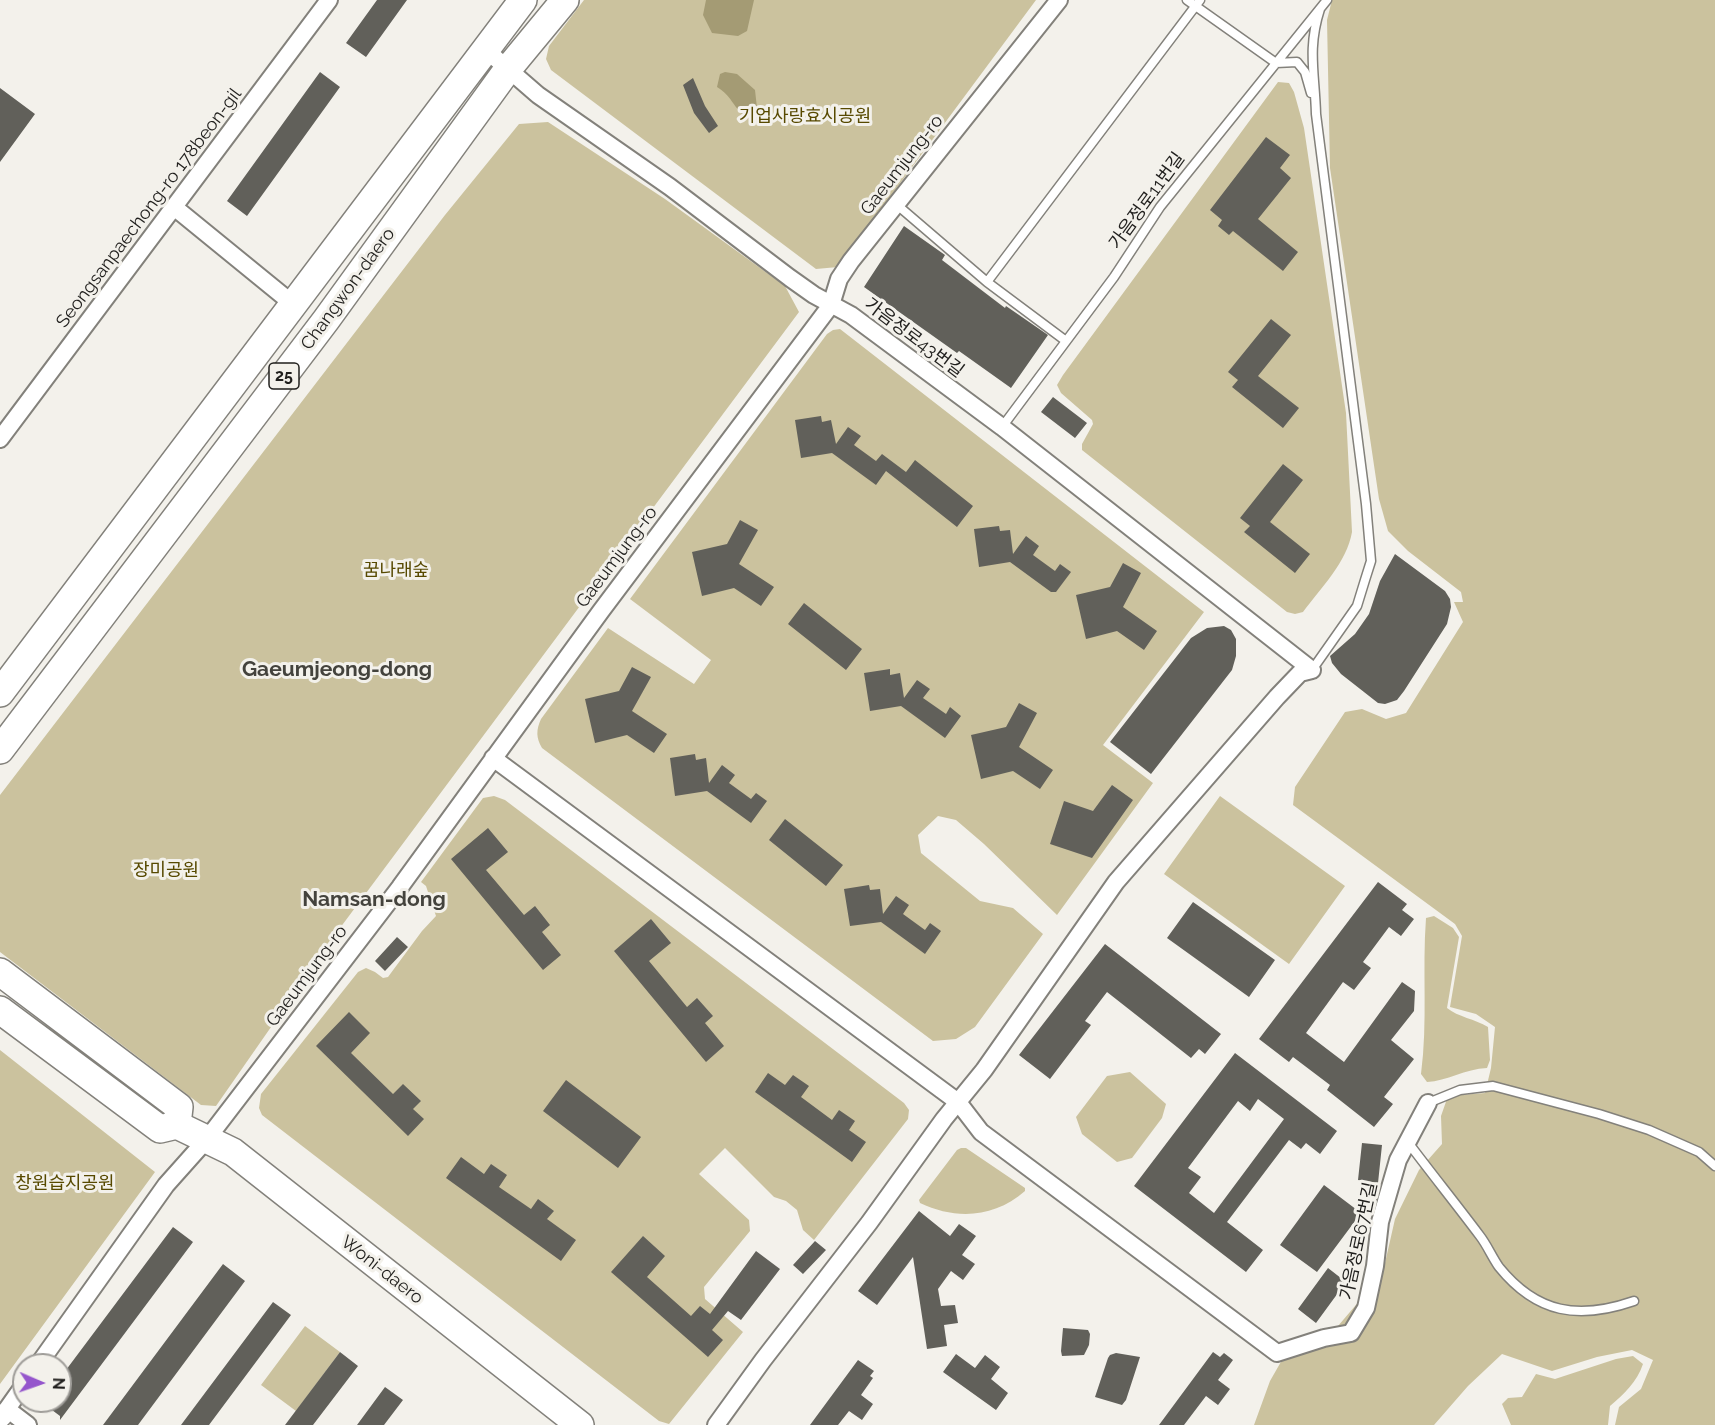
<!DOCTYPE html>
<html>
<head>
<meta charset="utf-8">
<style>
  body { margin:0 }
  #map { position:relative; width:1715px; height:1425px; overflow:hidden; background:#f3f1eb; font-family:Raleway,sans-serif }
  canvas { display:block }
  .north { position:absolute; left:12px; top:1353px; width:60px; height:60px; box-sizing:border-box; background:#f3f1eb; border:2px solid #9f9d99; border-radius:50%; rotate:92deg; font-size:16px; font-weight:700; line-height:24px; text-align:center; color:#201f1d }
  .north::after { content:''; display:block; margin:auto; width:21px; height:27px; background:#9556cc; clip-path:polygon(50% 0,100% 100%,50% 72%,0 100%) }
</style>
</head>
<body>
<div id="map">
<canvas width="1715" height="1425"></canvas>
<div class="north">N</div>
</div>
<script>
const ctx = document.querySelector('canvas').getContext('2d');
ctx.lineJoin = 'round';
function fill(path, color) { ctx.fillStyle = color; ctx.fill(path, 'evenodd'); }
function stroke(path, color, width, dash) { ctx.strokeStyle = color; ctx.lineWidth = width; ctx.lineCap = dash ? 'butt' : 'round'; ctx.setLineDash(dash || []); ctx.stroke(path); }
function drawText(font, color, halo, rows, align = 'center') {
  ctx.font = font + ' Raleway,"Noto Sans KR",sans-serif'; ctx.lineWidth = 6; ctx.setLineDash([]); ctx.textBaseline = 'middle'; ctx.strokeStyle = halo; ctx.fillStyle = color; for (const [text, x, y, turn = 0] of rows) {
    ctx.save(); ctx.translate(x, y); ctx.rotate((+turn || 0) * Math.PI / 180); ctx.textAlign = isNaN(turn) ? turn : align; if (halo) ctx.strokeText(text, 0, 0); ctx.fillText(text, 0, 0); ctx.restore();
  }
}
fill(new Path2D(`
  M 584,0 L 1036,0 L 838,267 L 816,269 L 551,70 L 546,59 L 549,46 Z
  M 1332,0 L 1715,0 L 1715,1425 L 1615,1425 L 1619,1407 L 1641,1389 L 1653,1360 L 1632,1350 L 1597,1357 L 1552,1371 L 1502,1354 L 1468,1386 L 1434,1425 L 1254,1425 L 1270,1381 L 1282,1360 L 1294,1345 L 1338,1326 L 1361,1299 L 1385,1263 L 1395,1219 L 1419,1170 L 1442,1144 L 1441,1116 L 1448,1096 L 1485,1093 L 1491,1068 L 1495,1027 L 1476,1014 L 1450,1007 L 1462,936 L 1455,924 L 1293,805 L 1295,787 L 1345,712 L 1362,709 L 1386,719 L 1406,713 L 1463,622 L 1454,602 L 1463,602 L 1461,592 L 1408,551 L 1388,531 L 1379,499 L 1330,168 L 1327,20 Z
  M 1278,82 L 1289,83 L 1294,92 L 1304,128 L 1346,413 L 1352,532 C 1347,562 1321,588 1303,612 L 1295,614 L 1287,612 L 1082,450 L 1082,444 L 1093,424 L 1092,420 L 1061,393 L 1057,385 L 1063,375 Z
  M 548,122 L 665,199 L 785,286 L 799,312 L 340,928 L 216,1106 L 201,1105 L 0,952 L 0,795 L 445,215 L 519,124 Z
  M 840,329 L 1204,612 L 1103,745 L 1153,783 L 1057,915 L 984,844 L 956,820 L 938,816 L 918,835 L 921,853 L 980,901 L 1013,908 L 1043,934 L 975,1027 L 956,1039 L 933,1041 L 542,748 C 536,738 536,730 541,719 L 608,628 L 694,684 L 711,660 L 630,599 L 827,334 L 833,330 Z
  M 494,796 L 505,800 L 904,1103 L 909,1110 L 908,1119 L 814,1240 L 803,1230 L 797,1210 L 786,1201 L 774,1197 L 725,1148 L 699,1174 L 749,1220 L 750,1231 L 704,1287 L 705,1299 L 743,1332 L 669,1424 L 659,1421 L 262,1115 L 259,1108 L 261,1094 L 358,972 L 366,968 L 375,972 L 383,978 L 388,977 L 422,931 L 436,916 L 426,886 L 421,882 L 483,798 Z
  M 1220,796 L 1345,886 L 1289,964 L 1164,874 Z
  M 1434,916 L 1453,928 L 1459,937 L 1447,1008 C 1458,1017 1475,1019 1488,1027 L 1490,1060 L 1487,1068 C 1465,1069 1447,1081 1427,1082 L 1421,1074 C 1428,1022 1422,970 1426,918 Z
  M 0,1050 L 155,1172 L 0,1384 Z
  M 1130,1072 L 1166,1104 L 1162,1118 L 1132,1158 L 1117,1162 L 1082,1134 L 1076,1117 L 1107,1076 Z
  M 961,1148 L 966,1148 L 1025,1188 L 1025,1191 C 994,1218 956,1220 920,1203 L 919,1200 L 957,1150 Z
  M 305,1326 L 340,1352 L 296,1411 L 261,1385 Z
  M 1633,1356 L 1643,1364 C 1637,1382 1624,1394 1610,1406 L 1608,1425 L 1511,1425 L 1502,1404 L 1508,1398 L 1522,1397 L 1536,1374 L 1555,1379 L 1616,1359 Z`), '#cbc29e');
fill(new Path2D(`
  M 706,0 L 754,0 L 747,31 L 738,36 L 712,33 L 703,15 Z
  M 725,72 L 737,74 L 755,90 L 757,108 L 754,115 L 745,116 C 732,106 732,96 717,87 L 720,74 Z`), '#a49b74');
fill(new Path2D(`
  M 377,0 L 407,0 L 366,57 L 346,43 Z
  M 320,72 L 340,87 L 247,216 L 227,201 Z
  M 693,78 L 705,106 L 718,126 L 709,133 L 694,113 L 683,85 Z
  M 0,88 L 35,114 L 0,162 Z
  M 1266,137 L 1290,155 L 1280,168 L 1291,178 L 1258,219 L 1298,252 L 1283,271 L 1233,231 L 1229,235 L 1218,226 L 1222,220 L 1210,210 Z
  M 904,226 L 945,255 L 942,260 L 1005,308 L 1006,306 L 1048,335 L 1011,388 L 959,351 L 957,353 L 864,287 Z
  M 1271,319 L 1291,335 L 1258,376 L 1299,408 L 1283,428 L 1232,387 L 1238,380 L 1228,372 Z
  M 1053,397 L 1087,423 L 1075,438 L 1041,412 Z
  M 821,416 L 822,422 L 831,420 L 836,444 L 848,427 L 861,436 L 854,445 L 876,461 L 882,454 L 906,472 L 915,460 L 973,506 L 957,527 L 886,471 L 876,485 L 832,453 L 801,458 L 795,420 Z
  M 1283,464 L 1303,480 L 1270,522 L 1310,554 L 1295,573 L 1244,532 L 1250,526 L 1240,518 Z
  M 740,520 L 758,530 L 739,564 L 774,587 L 761,606 L 734,588 L 702,596 L 692,552 L 727,544 Z
  M 999,526 L 1000,531 L 1010,530 L 1013,554 L 1026,536 L 1039,546 L 1033,555 L 1055,571 L 1060,564 L 1071,572 L 1056,592 L 1051,592 L 1010,562 L 979,567 L 974,529 Z
  M 1395,554 L 1445,591 L 1450,599 L 1451,607 L 1447,624 L 1404,691 L 1397,700 L 1385,704 L 1378,703 L 1341,674 L 1332,663 L 1330,656 L 1355,634 L 1369,614 L 1380,581 Z
  M 1123,563 L 1141,573 L 1123,607 L 1157,631 L 1144,650 L 1117,631 L 1086,639 L 1076,595 L 1110,587 Z
  M 804,603 L 862,649 L 846,670 L 788,624 Z
  M 1224,626 L 1231,630 L 1236,639 L 1236,656 L 1232,670 L 1151,774 L 1110,742 L 1191,638 L 1207,628 Z
  M 632,667 L 651,677 L 632,711 L 667,734 L 654,753 L 627,735 L 595,743 L 585,699 L 619,691 Z
  M 890,669 L 890,675 L 900,673 L 904,698 L 917,680 L 930,689 L 923,698 L 946,714 L 950,707 L 961,716 L 945,738 L 901,706 L 870,711 L 864,673 Z
  M 1019,703 L 1037,713 L 1019,747 L 1053,770 L 1040,789 L 1013,771 L 981,779 L 971,735 L 1006,727 Z
  M 695,754 L 696,760 L 706,758 L 709,783 L 722,765 L 735,775 L 729,783 L 751,799 L 756,793 L 767,801 L 751,823 L 707,791 L 675,796 L 670,758 Z
  M 1112,785 L 1133,800 L 1092,858 L 1050,844 L 1064,801 L 1093,811 Z
  M 785,819 L 843,865 L 826,886 L 769,840 Z
  M 488,828 L 508,852 L 486,870 L 524,915 L 535,906 L 550,925 L 542,932 L 561,955 L 543,970 L 451,859 Z
  M 1378,882 L 1407,904 L 1402,910 L 1414,919 L 1401,936 L 1389,927 L 1363,962 L 1371,968 L 1354,990 L 1343,982 L 1306,1033 L 1344,1062 L 1402,982 L 1415,991 L 1414,1011 L 1391,1040 L 1414,1059 L 1384,1097 L 1393,1104 L 1374,1127 L 1327,1090 L 1330,1085 L 1293,1057 L 1289,1062 L 1259,1039 Z
  M 869,885 L 870,890 L 880,889 L 883,914 L 896,896 L 909,905 L 903,914 L 925,930 L 930,923 L 941,931 L 925,954 L 881,922 L 850,926 L 844,889 Z
  M 1193,902 L 1275,960 L 1249,997 L 1167,938 Z
  M 651,919 L 671,943 L 649,961 L 687,1007 L 697,998 L 713,1016 L 705,1023 L 724,1046 L 706,1062 L 614,951 Z
  M 397,937 L 408,947 L 385,971 L 375,961 Z
  M 1105,944 L 1221,1034 L 1205,1054 L 1199,1049 L 1191,1058 L 1107,992 L 1085,1021 L 1091,1025 L 1050,1079 L 1019,1055 Z
  M 349,1012 L 370,1033 L 351,1053 L 393,1094 L 403,1084 L 421,1101 L 413,1109 L 424,1119 L 408,1136 L 316,1046 Z
  M 1235,1053 L 1337,1131 L 1320,1154 L 1306,1143 L 1301,1149 L 1289,1140 L 1227,1222 L 1263,1250 L 1246,1272 L 1134,1186 ZM 1258,1099 L 1284,1119 L 1214,1213 L 1189,1193 L 1201,1177 L 1188,1168 L 1238,1101 L 1250,1111 Z
  M 768,1073 L 785,1085 L 793,1075 L 809,1086 L 801,1097 L 832,1120 L 839,1110 L 855,1121 L 849,1130 L 866,1142 L 852,1162 L 755,1092 Z
  M 566,1080 L 641,1137 L 618,1168 L 543,1111 Z
  M 1362,1143 L 1382,1145 L 1378,1183 L 1358,1180 Z
  M 461,1157 L 484,1174 L 491,1164 L 507,1175 L 499,1187 L 531,1209 L 538,1199 L 554,1211 L 547,1219 L 576,1240 L 561,1261 L 446,1178 Z
  M 1324,1185 L 1361,1213 L 1317,1272 L 1280,1245 Z
  M 919,1211 L 950,1236 L 959,1224 L 976,1236 L 962,1255 L 975,1264 L 963,1280 L 951,1271 L 938,1289 L 941,1306 L 955,1305 L 958,1323 L 944,1325 L 947,1346 L 927,1349 L 913,1257 L 877,1305 L 858,1291 Z
  M 173,1227 L 193,1242 L 60,1420 L 60,1416 L 40,1401 L 60,1401 L 60,1378 Z
  M 643,1236 L 665,1256 L 647,1277 L 691,1316 L 700,1306 L 710,1314 L 756,1251 L 780,1269 L 741,1320 L 728,1311 L 712,1330 L 723,1340 L 708,1357 L 611,1272 Z
  M 815,1241 L 826,1250 L 803,1274 L 793,1265 Z
  M 223,1264 L 245,1281 L 138,1425 L 103,1425 Z
  M 1328,1268 L 1346,1282 L 1316,1323 L 1298,1309 Z
  M 273,1302 L 291,1315 L 209,1425 L 181,1425 Z
  M 1063,1328 L 1088,1330 L 1090,1334 L 1089,1345 L 1084,1355 L 1062,1356 L 1061,1351 Z
  M 340,1352 L 358,1366 L 313,1425 L 285,1425 Z
  M 1213,1352 L 1220,1357 L 1224,1353 L 1233,1360 L 1218,1380 L 1230,1389 L 1218,1405 L 1206,1396 L 1184,1425 L 1159,1425 Z
  M 1116,1353 L 1140,1357 L 1126,1400 L 1122,1405 L 1095,1397 L 1108,1358 L 1110,1355 Z
  M 956,1354 L 975,1368 L 985,1355 L 1000,1367 L 991,1379 L 1008,1393 L 996,1410 L 943,1372 Z
  M 858,1360 L 874,1371 L 870,1376 L 873,1378 L 861,1395 L 873,1404 L 862,1420 L 849,1411 L 838,1425 L 810,1425 Z
  M 385,1387 L 403,1400 L 384,1425 L 357,1425 Z`), '#61605a');
const service = new Path2D(`
  M 1187,0 L 1276,63 L 1297,62 L 1305,72 L 1311,93
  M 896,204 L 987,282 L 1066,341
  M 987,282 L 1200,0
  M 1002,427 L 1114,277 L 1160,207 L 1327,0
  M 1312,670 L 1357,606 L 1365,580 L 1371,561 L 1366,504 L 1316,114 C 1315,74 1307,49 1320,9
  M 1428,1103 L 1460,1090 L 1493,1086 L 1599,1114 L 1649,1130 L 1699,1152 L 1715,1166
  M 1407,1141 C 1431,1173 1456,1204 1480,1236 C 1487,1245 1492,1257 1499,1267 C 1537,1314 1579,1320 1634,1301`);
const minor = new Path2D(`
  M 485,49 L 538,95 L 670,187 L 790,278 L 814,295 L 851,315 L 1002,427 L 1312,670
  M 174,207 L 293,304
  M 0,439 L 329,0
  M 493,758 L 958,1102 L 981,1132 L 1277,1353 L 1324,1338 L 1351,1333 L 1366,1308 L 1375,1266 L 1380,1222 L 1398,1160 L 1428,1103
  M 38,1365 L 166,1185 L 207,1139 L 400,887 L 601,611 L 831,305 L 839,279 L 851,261 L 1059,0
  M 7,1409 L 24,1385
  M 2,1415 L 7,1409 L 28,1425
  M 716,1425 L 763,1360 L 869,1223 L 944,1119 L 984,1070 L 1116,882 L 1277,697 L 1300,673 L 1312,670`);
const tertiary = new Path2D(`
  M 0,1417 L 2,1415`);
const primary = new Path2D(`
  M 0,693 L 523,0
  M 0,750 L 326,320 L 508,69 L 565,0
  M 0,972 L 179,1107 L 177,1125
  M 0,1010 L 160,1129 L 177,1125 L 233,1152 L 580,1425`);
stroke(service, '#83817b', 11);
stroke(minor, '#83817b', 20);
stroke(tertiary, '#83817b', 24);
stroke(primary, '#83817b', 30);
stroke(service, '#fff', 8);
stroke(minor, '#fff', 16);
stroke(tertiary, '#fff', 21);
stroke(primary, '#fff', 27);
for (const [x, y, w] of [
  [284,376,30]
]) { const box = new Path2D(); box.roundRect(x - w / 2, y - 13, w, 26, 4.5); ctx.fillStyle = '#f3f1eb'; ctx.fill(box); stroke(box, '#201f1d', 1.5); }
drawText('bold 16px', '#201f1d', null, [
  ["25",284,376]
]);
drawText('18px', '#574900', '#f3f1eb', [
  ["기업사랑효시공원",805,117],
  ["꿈나래숲",396,571],
  ["장미공원",166,871],
  ["창원습지공원",65,1184]
]);
drawText('18px', '#201f1d', '#f3f1eb', [
  ["Gaeumjung-ro",902,165,-52],
  ["가음정로11번길",1147,201,-54],
  ["Seongsanpaechong-ro 178beon-gil",149,208,-53],
  ["Changwon-daero",348,289,-54],
  ["가음정로43번길",914,338,37],
  ["Gaeumjung-ro",617,557,-53],
  ["Gaeumjung-ro",307,976,-53],
  ["가음정로67번길",1359,1241,-78],
  ["Woni-daero",382,1270,38]
]);
drawText('bold 21px', '#44433d', '#f3f1eb', [
  ["Gaeumjeong-dong",337,670],
  ["Namsan-dong",374,900]
]);
</script>
</body>
</html>
